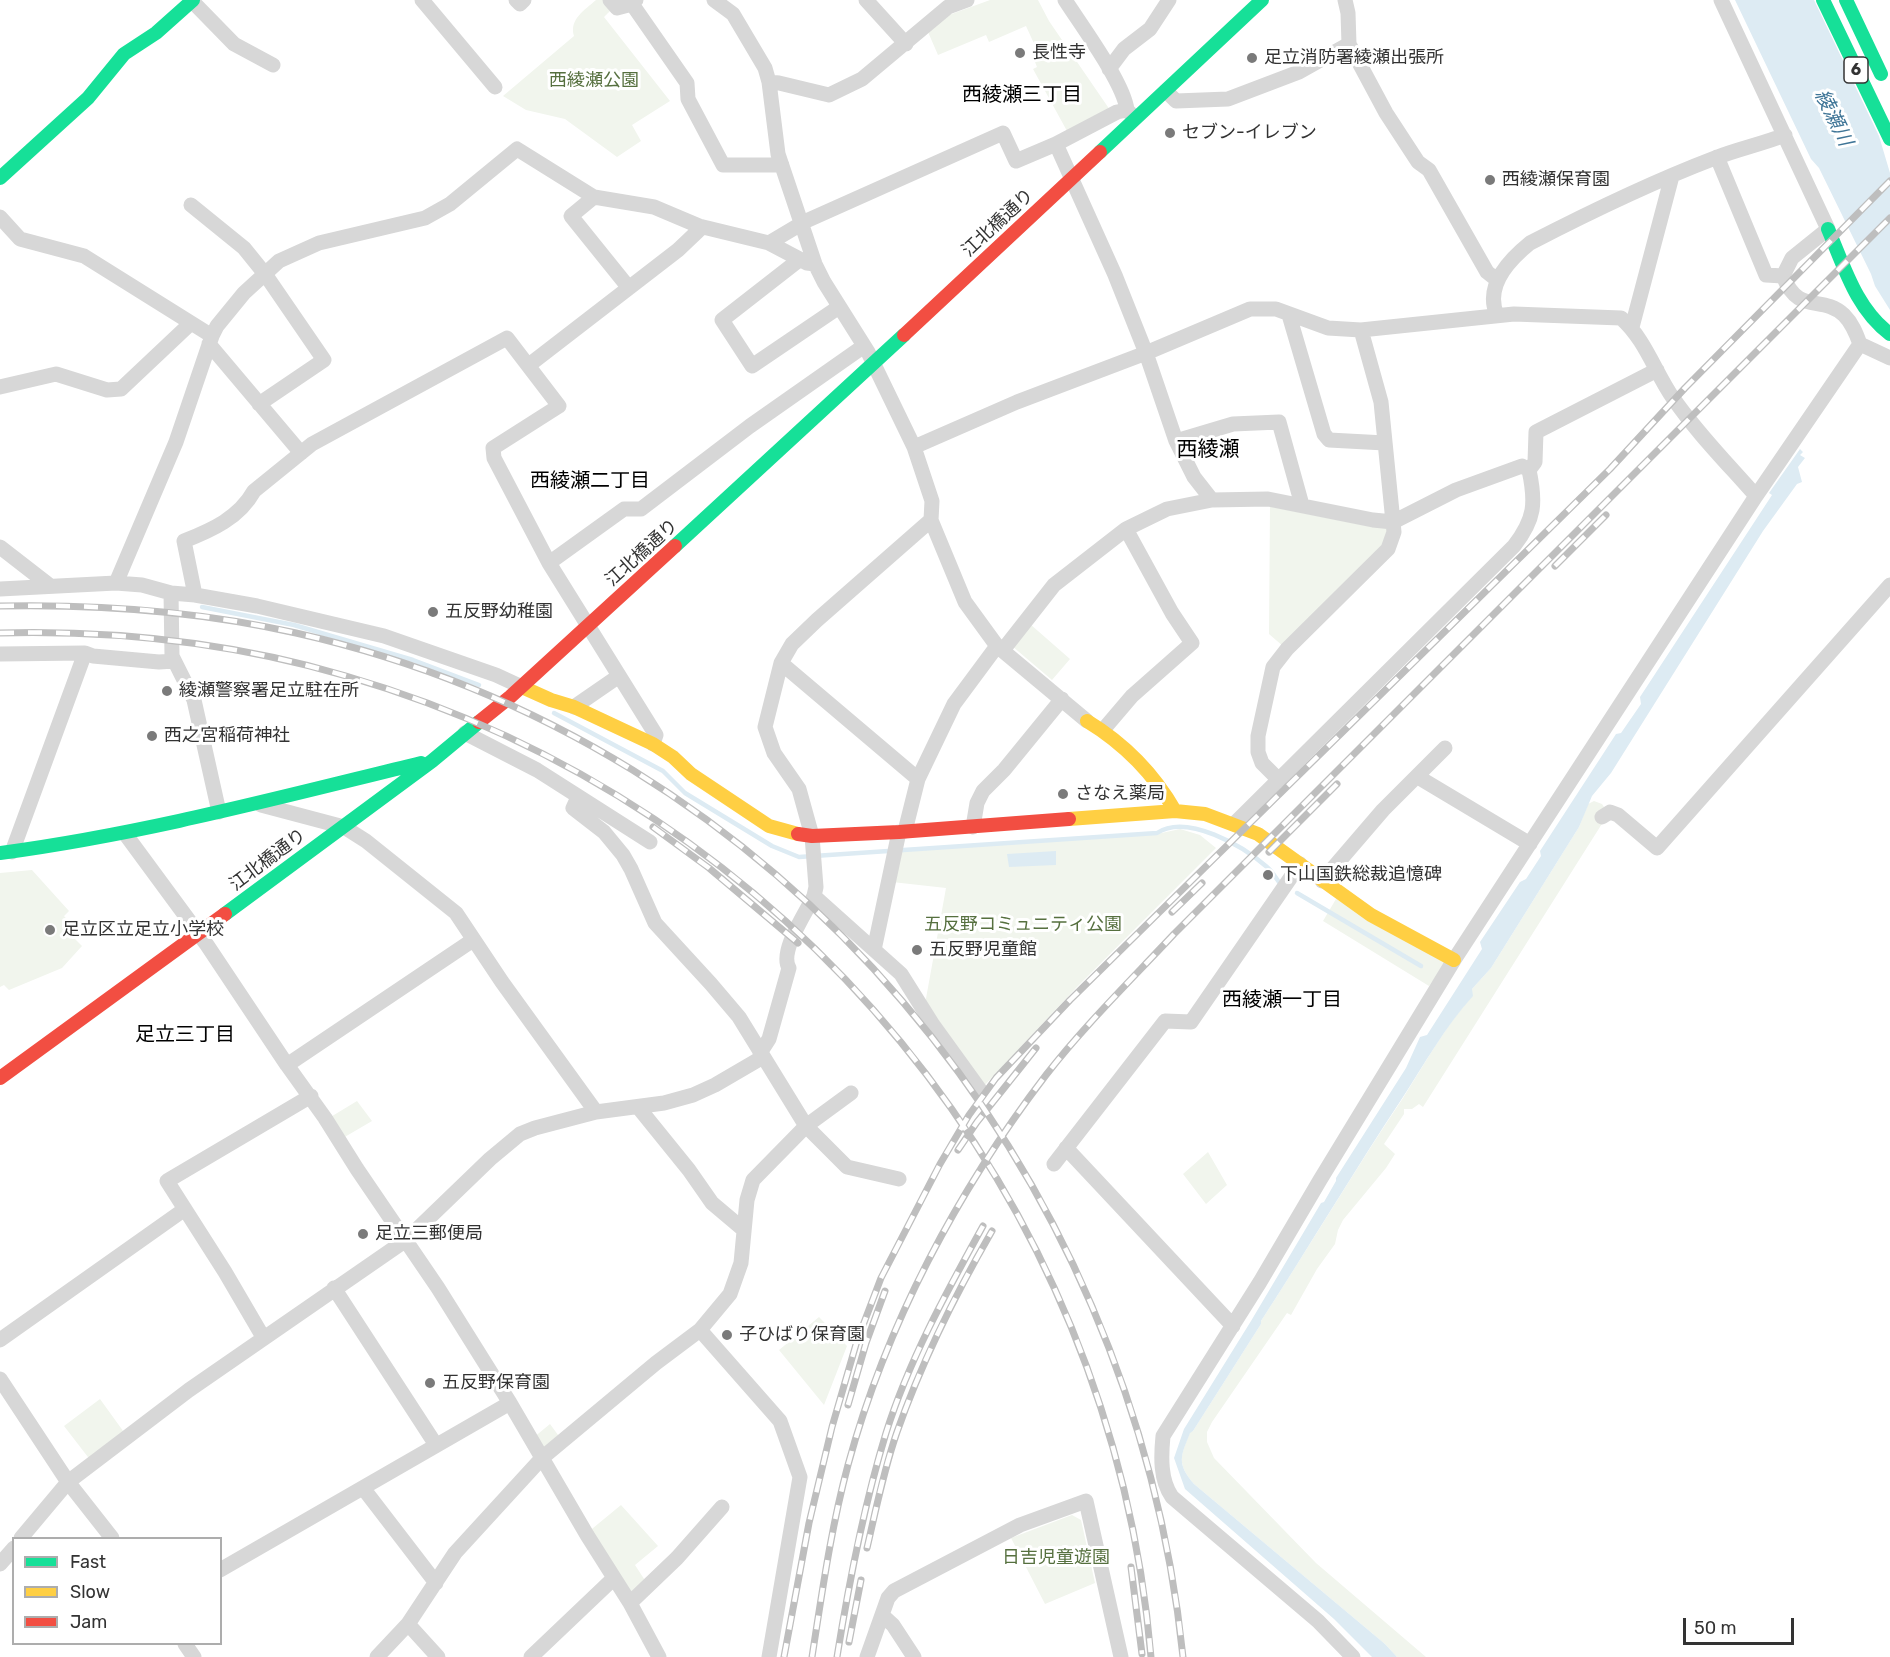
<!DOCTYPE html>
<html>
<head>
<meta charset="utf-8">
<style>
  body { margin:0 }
  #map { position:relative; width:1890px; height:1657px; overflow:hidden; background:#fff; font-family:Rubik,sans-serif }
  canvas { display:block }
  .legend { position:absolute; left:12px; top:1537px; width:210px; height:108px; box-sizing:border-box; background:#fff; border:2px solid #adadad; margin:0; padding:8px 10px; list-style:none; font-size:18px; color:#333 }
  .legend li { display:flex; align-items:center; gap:12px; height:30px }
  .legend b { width:30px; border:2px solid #adadad }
  .scale { position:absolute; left:1683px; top:1618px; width:111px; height:27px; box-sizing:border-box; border:3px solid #333; border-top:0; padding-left:8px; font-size:18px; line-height:21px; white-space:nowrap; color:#333; -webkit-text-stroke:4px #fff; paint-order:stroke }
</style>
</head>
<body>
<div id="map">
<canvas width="1890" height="1657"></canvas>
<ul class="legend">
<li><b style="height:8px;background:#16e098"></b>Fast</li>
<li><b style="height:8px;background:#ffcf43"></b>Slow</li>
<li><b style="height:8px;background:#f24e42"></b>Jam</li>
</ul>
<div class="scale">50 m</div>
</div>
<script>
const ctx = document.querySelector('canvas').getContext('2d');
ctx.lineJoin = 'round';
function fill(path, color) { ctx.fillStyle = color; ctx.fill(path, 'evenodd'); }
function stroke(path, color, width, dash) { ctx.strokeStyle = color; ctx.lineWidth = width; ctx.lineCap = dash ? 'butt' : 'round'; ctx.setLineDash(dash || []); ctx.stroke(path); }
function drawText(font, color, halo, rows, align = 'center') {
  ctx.font = font + ' Rubik,"Noto Sans JP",sans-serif'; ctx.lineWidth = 6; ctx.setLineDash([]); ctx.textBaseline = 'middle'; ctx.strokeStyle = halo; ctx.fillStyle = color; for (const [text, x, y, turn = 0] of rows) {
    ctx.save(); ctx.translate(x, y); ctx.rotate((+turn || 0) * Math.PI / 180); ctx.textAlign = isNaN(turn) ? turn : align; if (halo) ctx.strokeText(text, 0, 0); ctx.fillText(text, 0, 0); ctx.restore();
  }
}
fill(new Path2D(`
  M 596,0 L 606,0 L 614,7 L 604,17 L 670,101 L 632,125 L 641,141 L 617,157 L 565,119 L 526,110 L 503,96 L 574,36 C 569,19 585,10 596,0 Z
  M 990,0 L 1038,0 L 1049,21 L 1110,110 L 1067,131 L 1033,69 L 1037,67 L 1035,62 L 1041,59 L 1026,26 L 989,42 L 986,35 L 938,55 L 928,32 L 949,15 Z
  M 1270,503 L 1390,527 L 1385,548 L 1284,647 L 1269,634 Z
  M 1030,624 L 1070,659 L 1052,680 L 1012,646 Z
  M 1594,801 L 1602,804 L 1606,810 L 1605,819 L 1423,1107 L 1419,1104 L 1412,1109 L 1404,1109 L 1404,1114 L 1384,1144 L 1395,1154 L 1386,1168 L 1343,1220 L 1338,1230 L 1335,1244 L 1317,1269 L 1291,1315 L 1287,1313 L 1212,1422 L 1207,1432 L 1207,1442 L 1214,1458 L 1316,1563 L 1426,1657 L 1397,1657 L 1385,1644 L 1194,1484 C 1176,1463 1181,1456 1190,1432 L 1193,1431 L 1261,1324 L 1261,1321 C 1309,1247 1354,1171 1403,1098 C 1425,1063 1445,1027 1472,996 L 1472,989 L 1491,968 L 1579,827 L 1588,804 Z
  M 1180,829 L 1200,835 L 1216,848 L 1077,987 L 981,1089 L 925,1004 L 946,888 L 892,882 L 898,850 L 1157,834 Z
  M 32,870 L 69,911 L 64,916 L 72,925 L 66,930 L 82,946 L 62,968 L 9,990 L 4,985 L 0,987 L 0,873 Z
  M 1336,899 L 1446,963 L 1429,986 L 1323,921 Z
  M 357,1101 L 372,1121 L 343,1138 L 329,1118 Z
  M 1208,1152 L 1227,1185 L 1206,1204 L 1183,1174 Z
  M 819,1317 L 847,1346 L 824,1405 L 779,1350 Z
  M 100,1399 L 126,1435 L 91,1461 L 64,1426 Z
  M 550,1424 L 561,1439 L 542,1454 L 533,1438 Z
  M 621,1505 L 658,1546 L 635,1565 L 648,1585 L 630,1602 L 587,1533 Z
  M 1072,1515 L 1081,1520 L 1095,1583 L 1045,1604 L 1011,1538 Z`), '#f1f5ed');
fill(new Path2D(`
  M 1735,0 L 1814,0 L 1879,136 L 1890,173 L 1890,310 L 1875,286 L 1871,274 L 1819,168 L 1811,159 Z
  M 1800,449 L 1803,452 L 1800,455 L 1805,458 L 1798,467 L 1802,482 L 1797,484 L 1763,531 L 1611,773 L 1592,796 L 1579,827 L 1491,968 L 1472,989 L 1473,996 C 1445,1027 1425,1063 1403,1097 C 1354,1171 1309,1247 1261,1321 L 1261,1324 L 1193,1431 L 1190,1433 C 1181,1456 1176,1463 1194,1484 L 1385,1644 L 1397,1657 L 1372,1657 L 1334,1619 L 1185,1489 L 1174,1458 L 1184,1429 L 1251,1321 L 1321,1203 L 1324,1202 L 1336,1181 L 1336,1178 L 1406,1068 L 1420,1037 L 1427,1035 L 1482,949 L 1480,942 L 1520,882 L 1526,879 L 1541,856 L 1540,851 L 1616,734 L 1621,733 L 1641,704 L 1640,697 L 1772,495 L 1769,493 Z
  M 1056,851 L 1056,865 L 1009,867 L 1007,854 Z`), '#ddebf3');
stroke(new Path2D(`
  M 202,607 L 294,625 L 413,660 L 479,685
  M 554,713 L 663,771 L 685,793 L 772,846 L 799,857 L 1157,833 C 1187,813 1243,846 1267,867 C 1272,871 1275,877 1279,882
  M 1297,893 L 1421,966`), '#ddebf3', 4.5);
stroke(new Path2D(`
  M 422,0 L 495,87
  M 516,0 L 520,4 L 524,0
  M 610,0 L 617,8 L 632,4 L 636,0
  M 714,0 L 733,14 L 765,68 L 769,82 L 778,154 L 815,264 L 824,282 L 868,352 L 914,447 L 932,501 L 931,520 L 965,602 L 997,646 L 1087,721
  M 866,0 L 906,44
  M 1065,0 C 1081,25 1124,83 1127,110 L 1132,115
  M 1345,0 L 1348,13 L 1349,44 L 1386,113 L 1418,162 L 1429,170 L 1487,272 L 1497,280
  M 192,1 L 234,44 L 273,65
  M 632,4 L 687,83 L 688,99 L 723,165 L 782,165
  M 1109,69 L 1124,49 L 1150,29 L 1169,0
  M 769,82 L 779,83 L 829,95 L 862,79 L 948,7 L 967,0
  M 1166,91 L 1176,101 L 1228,99 L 1299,72 L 1349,44
  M 1056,144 L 1115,275 L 1146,353 L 1176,441 L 1194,477 L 1212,500
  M 1717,157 L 1766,275 L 1783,276
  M 594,197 L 571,216 L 629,288
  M 191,205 L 244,248 L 265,274 L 324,360 L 259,404
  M 0,217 L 20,239 L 84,256 L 212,336
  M 769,243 L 806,221 L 1003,133 L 1016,161 L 1056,144 L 1117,112 L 1127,110
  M 799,260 L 722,320 L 752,366 L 839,307
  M 1289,315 L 1324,434 L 1329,440 L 1385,443
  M 1497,315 C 1484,286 1509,260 1530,243 C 1590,212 1652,182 1715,158 C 1738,149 1762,144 1785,135
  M 1632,327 L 1672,176
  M 209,344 L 301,453
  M 1860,344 L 1890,358
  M 529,365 L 678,250 L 698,231 L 699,226
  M 0,387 L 56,374 L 107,390 L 121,389 L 191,323
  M 1176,441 L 1233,424 L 1279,422 L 1302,505
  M 914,447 L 1017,402 L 1146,353 L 1250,309 L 1276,309 L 1328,328 L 1361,330 L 1514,314 L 1621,318 C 1645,339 1655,372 1673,398 C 1697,433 1728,464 1756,496
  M 1529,470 L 1535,462 L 1536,432 L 1657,370
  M 0,547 L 49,585
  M 549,563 L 624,509 L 641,509 L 750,426 L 864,346
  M 116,583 L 176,442 L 212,336 L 217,326 L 244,293 L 279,261 L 319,243 L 425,218 L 450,204 L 517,149 L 594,197 L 654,207 L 699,226 L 769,243 L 807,263 L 815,264
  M 0,589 L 116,583 L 142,585 L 171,593 L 195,595 L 257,606 L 384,636 L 496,675 L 522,687
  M 171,593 L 172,656 L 194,700 L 219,812
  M 195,595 L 184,541 C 212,530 239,518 254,491 L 312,444 L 507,338 L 559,406 L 493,448 L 494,458 L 549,563 L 656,735 L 653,744
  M 1003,650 L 1054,585 L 1126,529 L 1167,509 L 1212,500 L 1268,499 L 1373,520 L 1393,522 L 1456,490 L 1522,466 L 1529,470 C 1536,503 1535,519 1514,546 L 1234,824
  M 0,654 L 85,653 L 93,656 L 159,662 L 174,661
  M 781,663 L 918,779
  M 574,707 L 619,676
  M 1103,730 L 1132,696 L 1192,643 L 1172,613 L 1126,529
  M 465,733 L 537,770 L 650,842
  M 1418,777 L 1530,844
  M 1279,780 L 1262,763 L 1258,752 L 1258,736 L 1273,667 L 1287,649 L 1388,549 L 1394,532 L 1381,402 L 1361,330
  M 578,797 L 573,808 L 604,832 L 623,855 L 631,869 L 655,923 L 711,984 L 739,1017 L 806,1126 L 847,1167 L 899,1179
  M 261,805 L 344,827 L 366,841 L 456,913 L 502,982 L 596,1112
  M 1602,817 L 1610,812 L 1618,815 L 1657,848 L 1890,585
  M 973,827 L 977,803 L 983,791 L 1004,770 L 1062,699
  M 905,831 L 918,779 L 954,704 L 997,646
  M 126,835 L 207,945 L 287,1065 L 325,1118 L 357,1169 L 438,1288 L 510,1403 L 587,1535 L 630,1603 L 659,1657
  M 12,852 L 85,653
  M 1322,881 L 1383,810 L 1445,748
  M 814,896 L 901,974 L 933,1025 L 980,1090
  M 874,950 L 899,832
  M 760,1053 L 769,1039 L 789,968 C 779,951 806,913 814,896 L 816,887 L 812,836 L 799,789 L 774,753 L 765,727 L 781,663 L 792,644 L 817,620 L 931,520
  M 287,1065 L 473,940
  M 638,1107 L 689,1170 L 712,1203 L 744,1230
  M 1066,1148 L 1233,1326
  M 1054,1164 L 1165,1021 L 1191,1022 L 1300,864
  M 334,1288 L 436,1445
  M 700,1330 L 780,1421 L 800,1477 L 769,1657
  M 263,1337 L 225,1272 L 167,1181 L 311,1096
  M 0,1340 L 185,1209
  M 0,1379 L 68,1482 L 112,1538
  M 363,1488 L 436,1583
  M 21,1538 L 68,1482 L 189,1390 L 406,1240 L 490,1159 L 520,1134 L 535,1128 L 596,1112 L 664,1103 L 693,1095 L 715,1085 L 763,1057
  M 0,1564 L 14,1548
  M 220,1570 L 510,1403
  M 630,1603 L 677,1558 L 722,1507
  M 882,1615 L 893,1625 L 914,1657
  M 408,1624 L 438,1657
  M 185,1644 L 194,1657
  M 377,1657 L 408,1624 L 455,1553 L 542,1458 L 656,1363 L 700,1330 L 730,1294 L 741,1263 L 747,1200 L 753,1180 L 806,1126 L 851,1093
  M 531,1657 L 614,1578
  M 867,1657 L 888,1598 L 894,1591 L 1020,1525 L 1086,1501 L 1121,1657
  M 1353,1657 L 1318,1621 L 1172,1497 C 1160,1480 1161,1456 1163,1436 L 1260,1282 L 1320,1180 L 1454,960 L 1756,496 L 1860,344 C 1856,333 1852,323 1844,315 C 1821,294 1799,316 1783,276 L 1792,258 L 1828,229 L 1721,0`), '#d7d7d7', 15);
stroke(new Path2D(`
  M 1823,0 L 1890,139
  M 1846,0 L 1881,74
  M 1100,152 L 1262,0
  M 0,178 L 88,98 L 124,54 L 156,33 L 193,0
  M 1828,229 C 1844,266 1856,309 1890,334
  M 675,546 L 904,335
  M 0,853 C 143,834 281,797 421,763
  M 225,914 L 432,761 L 479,722`), '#16e098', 14);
stroke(new Path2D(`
  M 522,687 L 551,700 L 574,707 L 653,744 L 673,757 L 691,774 L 769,826 L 798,834
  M 1087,721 C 1123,743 1154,774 1175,811
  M 1069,819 L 1175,811 L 1205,814 L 1258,834 L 1371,915 L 1454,960`), '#ffcf43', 14);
stroke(new Path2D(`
  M 904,335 L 1100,152
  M 479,722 L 510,697 L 675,546
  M 798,834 L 812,836 L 899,832 L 1069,819
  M 0,1078 L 225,914`), '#f24e42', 14);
const rail = new Path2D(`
  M 1555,566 L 1606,515
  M 0,606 C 100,604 198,611 296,633 C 782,742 1133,1167 1183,1657
  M 0,633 C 117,630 234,643 346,676 C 791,805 1112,1196 1151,1657
  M 653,827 L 709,868 L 798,943
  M 1269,852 L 1337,784
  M 1172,912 L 1202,883
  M 958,1150 L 977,1122 L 1036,1048
  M 848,1405 L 866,1343 L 885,1291
  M 867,1548 C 876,1509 884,1469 897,1432 C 922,1361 955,1295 992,1231
  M 1131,1567 L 1142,1654
  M 849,1642 L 861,1580
  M 784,1657 L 809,1523 L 832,1427 L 857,1341 L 881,1278 L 940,1164 L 969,1115 L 996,1078 L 1070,1000 L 1610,469 L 1685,388 L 1890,181
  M 812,1657 C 822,1593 831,1528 848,1465 C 886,1325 958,1190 1046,1075 C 1085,1025 1131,980 1174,934 L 1890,218
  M 837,1657 C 849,1582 864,1505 886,1433 C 909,1360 946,1293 983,1226`);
stroke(rail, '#bebebe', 7);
stroke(rail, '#fff', 4.5, [14]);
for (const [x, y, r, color] of [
  [1020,53,6,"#7a7a7a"],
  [1252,58,6,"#7a7a7a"],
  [1170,133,6,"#7a7a7a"],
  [1490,180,6,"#7a7a7a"],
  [433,612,6,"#7a7a7a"],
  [167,691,6,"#7a7a7a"],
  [152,736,6,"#7a7a7a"],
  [1063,794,6,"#7a7a7a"],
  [1268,875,6,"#7a7a7a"],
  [50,930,6,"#7a7a7a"],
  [917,950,6,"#7a7a7a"],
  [363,1234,6,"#7a7a7a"],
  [727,1335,6,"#7a7a7a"],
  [430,1383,6,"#7a7a7a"]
]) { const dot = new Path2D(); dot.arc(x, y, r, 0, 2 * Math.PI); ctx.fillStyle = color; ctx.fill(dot); stroke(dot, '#fff', 2); }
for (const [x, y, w] of [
  [1856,70,24]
]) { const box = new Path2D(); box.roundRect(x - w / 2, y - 13, w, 26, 4.5); ctx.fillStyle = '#fff'; ctx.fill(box); stroke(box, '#333', 1.5); }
drawText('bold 16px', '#333', null, [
  ["6",1856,70]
]);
drawText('18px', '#333', '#fff', [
  ["長性寺",1032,53],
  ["足立消防署綾瀬出張所",1264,58],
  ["セブン-イレブン",1182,133],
  ["西綾瀬保育園",1502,180],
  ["五反野幼稚園",445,612],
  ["綾瀬警察署足立駐在所",179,691],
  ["西之宮稲荷神社",164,736],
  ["さなえ薬局",1075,794],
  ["下山国鉄総裁追憶碑",1280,875],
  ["足立区立足立小学校",62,930],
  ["五反野児童館",929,950],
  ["足立三郵便局",375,1234],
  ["子ひばり保育園",739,1335],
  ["五反野保育園",442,1383]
], 'left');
drawText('18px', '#56703f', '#fff', [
  ["西綾瀬公園",594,81],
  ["五反野コミュニティ公園",1023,925],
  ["日吉児童遊園",1056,1558]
]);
drawText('18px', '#333', '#fff', [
  ["江北橋通り",998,223,-43],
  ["江北橋通り",642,553,-42],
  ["江北橋通り",268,860,-37]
]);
drawText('20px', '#000', '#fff', [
  ["西綾瀬三丁目",1022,95],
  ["西綾瀬二丁目",590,481],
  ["西綾瀬一丁目",1282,1000],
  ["足立三丁目",185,1035]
]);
drawText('italic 20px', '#3f7597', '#fff', [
  ["綾瀬川",1833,118,64]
]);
drawText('21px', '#000', '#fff', [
  ["西綾瀬",1208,450]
]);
</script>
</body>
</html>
